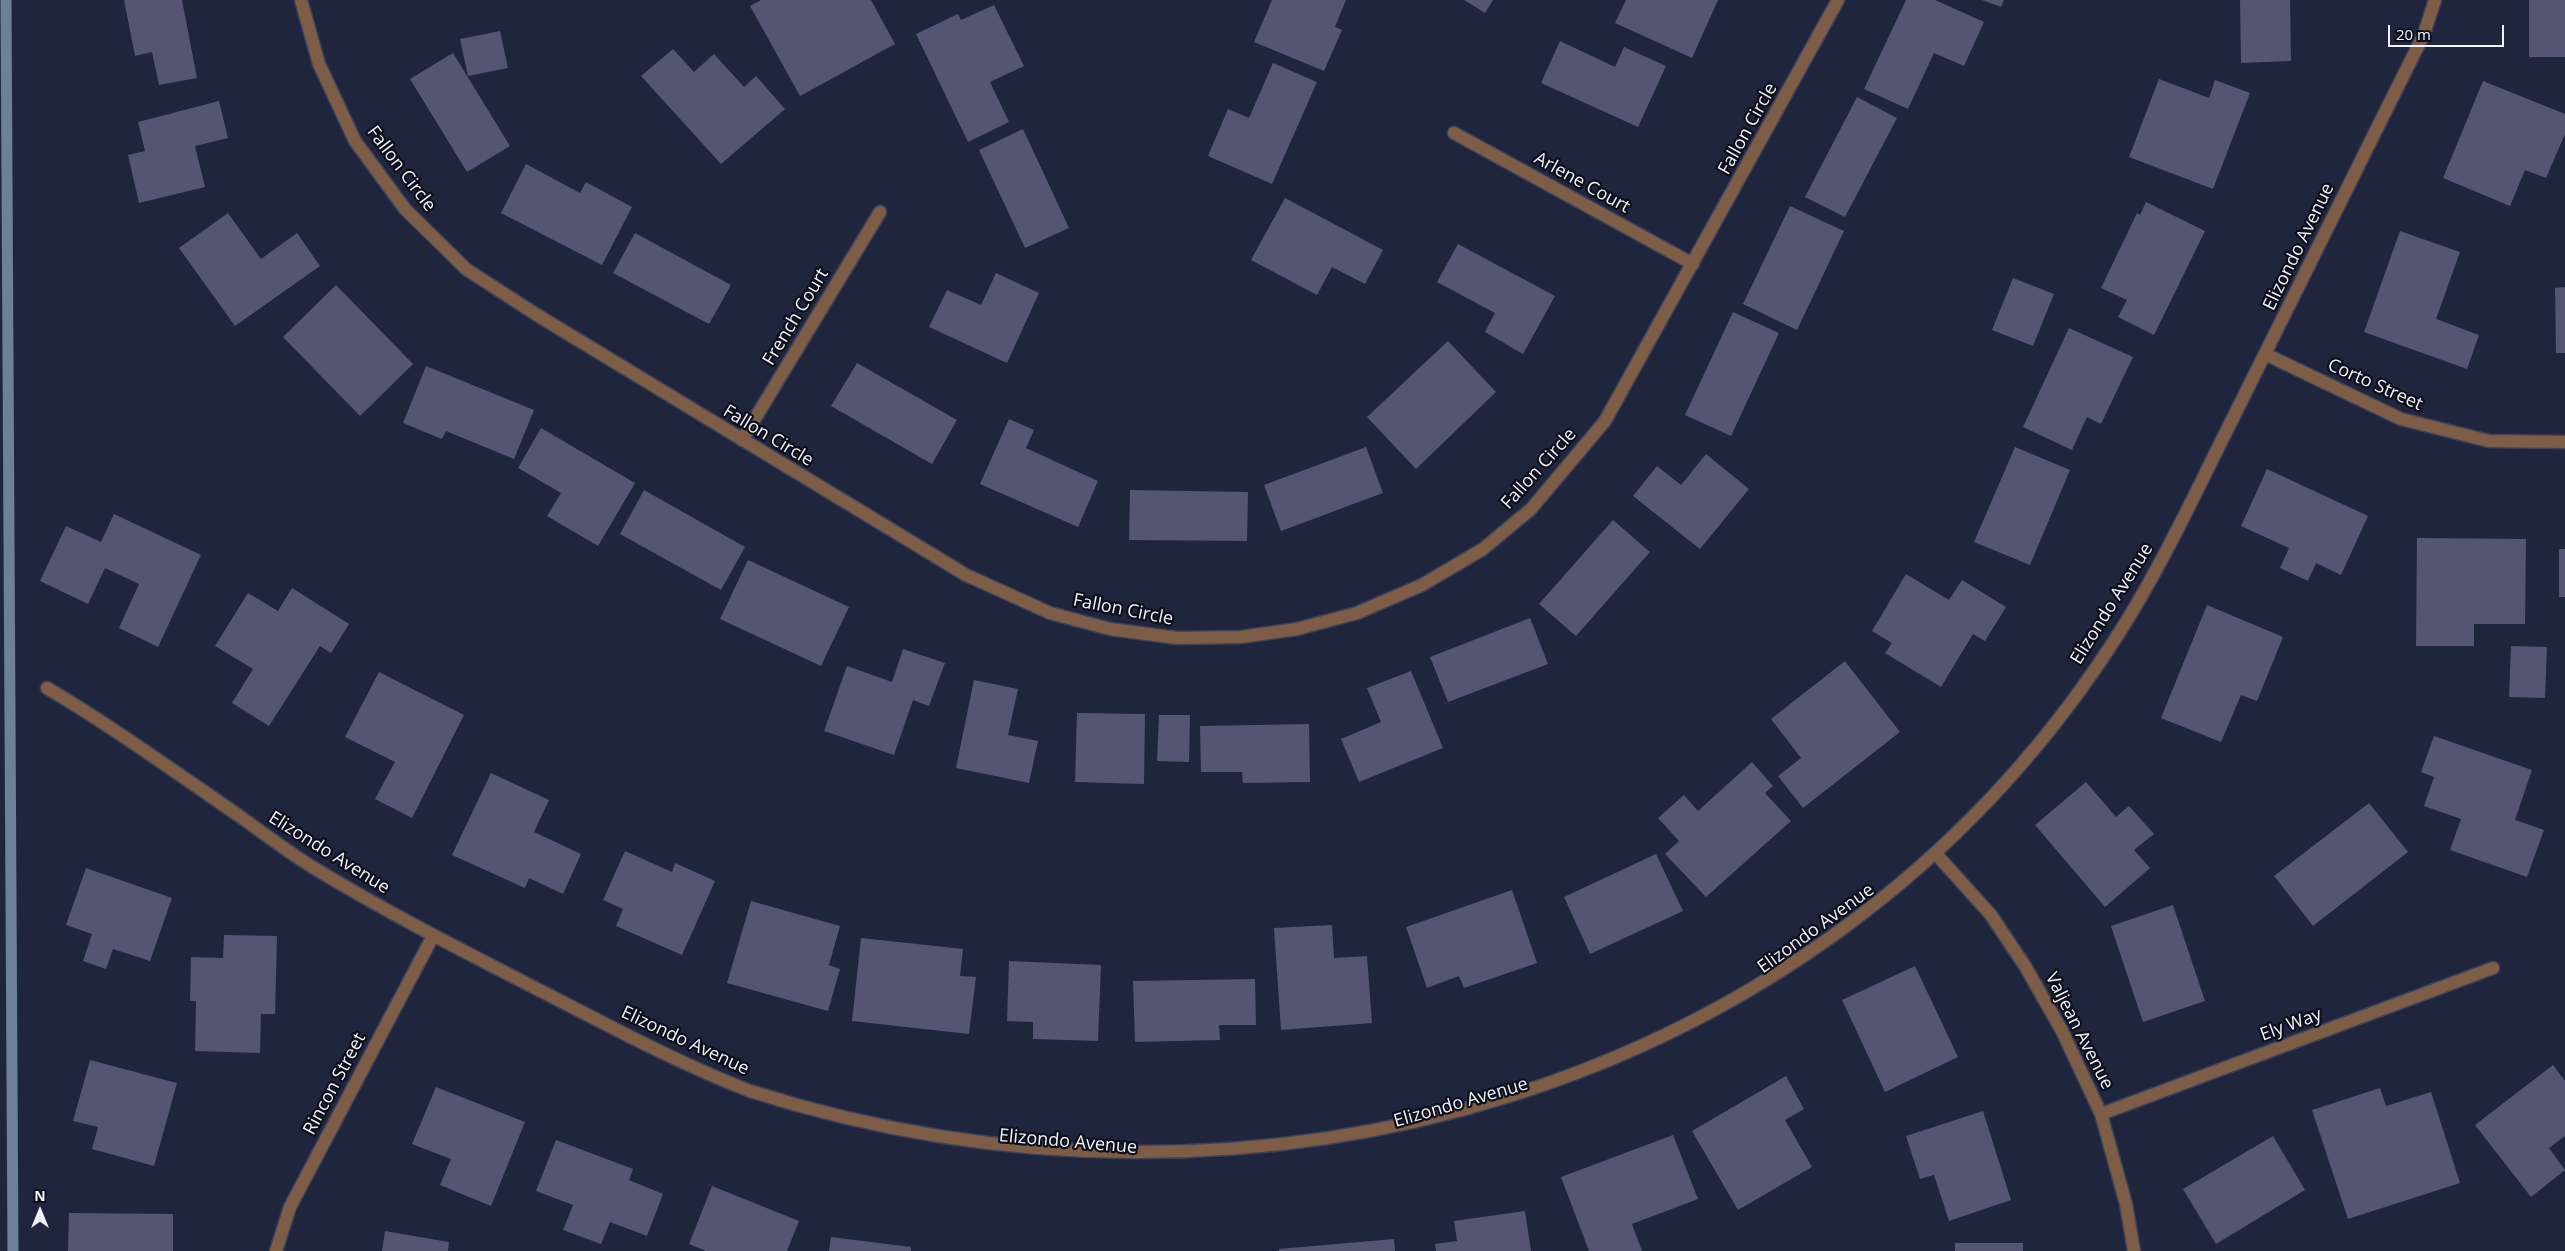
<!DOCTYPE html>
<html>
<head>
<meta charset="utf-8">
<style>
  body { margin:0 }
  #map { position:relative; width:2565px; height:1251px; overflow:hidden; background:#20253e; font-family:"Open Sans",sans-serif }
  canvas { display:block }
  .north { position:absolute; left:15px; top:1186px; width:50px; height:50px; -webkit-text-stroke:4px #0d0f1a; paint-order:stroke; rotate:0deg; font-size:14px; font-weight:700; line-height:20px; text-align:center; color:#f0f3fd }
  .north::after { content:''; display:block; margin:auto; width:18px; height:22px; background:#f0f3fd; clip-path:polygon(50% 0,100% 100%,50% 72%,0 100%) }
  .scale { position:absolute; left:2388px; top:25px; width:116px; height:22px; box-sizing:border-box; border:2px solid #f0f3fd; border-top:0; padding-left:6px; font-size:15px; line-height:18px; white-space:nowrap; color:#f0f3fd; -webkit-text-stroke:4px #0d0f1a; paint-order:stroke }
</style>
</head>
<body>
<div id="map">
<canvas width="2565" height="1251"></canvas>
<div class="north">N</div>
<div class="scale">20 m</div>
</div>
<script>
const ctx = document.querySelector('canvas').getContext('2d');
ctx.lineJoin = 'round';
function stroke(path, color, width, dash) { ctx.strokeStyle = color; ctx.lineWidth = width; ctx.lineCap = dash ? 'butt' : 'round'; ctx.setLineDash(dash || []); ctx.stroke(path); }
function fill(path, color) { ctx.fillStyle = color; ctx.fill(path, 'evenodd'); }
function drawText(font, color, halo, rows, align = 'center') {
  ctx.font = font + ' "Open Sans",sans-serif'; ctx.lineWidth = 4.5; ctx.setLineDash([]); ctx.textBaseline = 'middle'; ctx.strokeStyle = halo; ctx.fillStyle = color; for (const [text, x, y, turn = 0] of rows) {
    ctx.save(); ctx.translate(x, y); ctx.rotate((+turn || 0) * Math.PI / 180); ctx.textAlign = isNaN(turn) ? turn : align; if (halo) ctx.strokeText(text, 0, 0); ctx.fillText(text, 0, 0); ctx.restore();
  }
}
stroke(new Path2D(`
  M 6,0 L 13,1251`), '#6c8098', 11);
fill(new Path2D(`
  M 124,0 L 182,0 L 197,78 L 159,85 L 152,52 L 135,56 Z
  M 761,0 L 871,0 L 895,44 L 800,96 L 750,6 Z
  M 1272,0 L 1346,0 L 1335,27 L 1342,30 L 1324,71 L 1254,42 Z
  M 1464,0 L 1493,0 L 1485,13 Z
  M 1626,0 L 1718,0 L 1692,58 L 1615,23 Z
  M 1906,0 L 1935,0 L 1984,22 L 1964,66 L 1934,53 L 1908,109 L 1864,89 Z
  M 1982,0 L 2004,0 L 2001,7 Z
  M 2240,0 L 2290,0 L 2291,61 L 2241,63 Z
  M 2529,0 L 2565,0 L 2565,57 L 2529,57 Z
  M 994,5 L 1024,66 L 990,82 L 1009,122 L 968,142 L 916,34 L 958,14 L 961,20 Z
  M 500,31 L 508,68 L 468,76 L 460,39 Z
  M 1560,41 L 1615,67 L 1624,47 L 1666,66 L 1638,127 L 1541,83 Z
  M 673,49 L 694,72 L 714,54 L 744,87 L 756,76 L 785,109 L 721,164 L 641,76 Z
  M 453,53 L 510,146 L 467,172 L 410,79 Z
  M 1273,63 L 1317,82 L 1272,184 L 1208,156 L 1228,109 L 1249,118 Z
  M 2159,79 L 2209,98 L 2215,80 L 2250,93 L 2213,189 L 2129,157 Z
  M 2483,81 L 2565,114 L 2565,134 L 2546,178 L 2525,170 L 2510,206 L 2443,178 Z
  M 1857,97 L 1897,118 L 1845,217 L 1805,197 Z
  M 219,101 L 228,138 L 195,146 L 205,187 L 139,203 L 128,155 L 145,151 L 138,122 Z
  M 1023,129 L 1069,228 L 1025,248 L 979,150 Z
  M 526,164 L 580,193 L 586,182 L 632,207 L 602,265 L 501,213 Z
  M 1285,198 L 1383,250 L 1365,284 L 1332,267 L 1317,295 L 1251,260 Z
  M 2146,202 L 2205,231 L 2154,335 L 2118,317 L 2127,300 L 2101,288 L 2137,213 L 2140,215 Z
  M 1790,206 L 1844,231 L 1797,330 L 1743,304 Z
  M 228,213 L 261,259 L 297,233 L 320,266 L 235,326 L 179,248 Z
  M 2400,231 L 2460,252 L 2436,319 L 2479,335 L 2467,369 L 2364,332 Z
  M 635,233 L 731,285 L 709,324 L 613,273 Z
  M 1458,244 L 1555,296 L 1523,354 L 1485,332 L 1495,313 L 1437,282 Z
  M 996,273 L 1039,293 L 1007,363 L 929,327 L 947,290 L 981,305 Z
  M 2013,278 L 2054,294 L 2033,346 L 1992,330 Z
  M 336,285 L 413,364 L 360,416 L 283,337 Z
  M 2565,287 L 2565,353 L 2556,353 L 2555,288 Z
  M 1733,312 L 1779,333 L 1731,436 L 1685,415 Z
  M 2069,328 L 2133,357 L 2101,424 L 2087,417 L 2072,450 L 2023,427 Z
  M 1448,341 L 1496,392 L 1416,469 L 1367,417 Z
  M 857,363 L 957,420 L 932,464 L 831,406 Z
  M 426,366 L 534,410 L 514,459 L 446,431 L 442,439 L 403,423 Z
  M 1009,419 L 1034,430 L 1026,448 L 1098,481 L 1078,527 L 980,484 Z
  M 541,428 L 635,483 L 598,546 L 547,516 L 561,493 L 518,468 Z
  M 1366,447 L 1383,493 L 1281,531 L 1264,485 Z
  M 2015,447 L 2070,470 L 2030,565 L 1974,542 Z
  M 1706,454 L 1749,489 L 1700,549 L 1633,496 L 1657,466 L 1681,485 Z
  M 2267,469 L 2368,516 L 2341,575 L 2316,563 L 2308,581 L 2280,568 L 2289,548 L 2241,526 Z
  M 644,490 L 745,547 L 721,590 L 620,534 Z
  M 1130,490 L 1248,492 L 1247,541 L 1129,540 Z
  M 114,514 L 201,555 L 158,647 L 119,628 L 139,584 L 105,568 L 88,604 L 40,581 L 66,526 L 101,542 Z
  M 1613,520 L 1650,552 L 1576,636 L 1539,604 Z
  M 2417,538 L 2526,539 L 2525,624 L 2474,624 L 2474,646 L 2416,646 Z
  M 2559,549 L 2565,549 L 2565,597 L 2559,597 Z
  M 748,560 L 849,607 L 821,666 L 720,619 Z
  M 1906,574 L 1949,600 L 1962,580 L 2006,607 L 1985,641 L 1973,634 L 1941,687 L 1885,653 L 1892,643 L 1872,631 Z
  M 292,588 L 349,624 L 331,653 L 320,646 L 269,726 L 232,703 L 253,669 L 215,646 L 248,593 L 278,611 Z
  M 2207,605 L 2283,637 L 2257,701 L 2241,695 L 2221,742 L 2161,718 Z
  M 1530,618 L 1548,664 L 1448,702 L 1430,657 Z
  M 2511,646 L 2547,647 L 2545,698 L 2509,697 Z
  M 903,649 L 945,663 L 929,706 L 913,700 L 894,755 L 824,731 L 847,666 L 892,682 Z
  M 1845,661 L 1900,732 L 1803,808 L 1778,776 L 1801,758 L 1771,719 Z
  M 1411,671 L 1443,748 L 1359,782 L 1341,739 L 1381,722 L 1367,688 Z
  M 379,672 L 464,715 L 412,818 L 375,799 L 395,762 L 345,737 Z
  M 974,680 L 1018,689 L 1008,735 L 1038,741 L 1029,783 L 956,768 Z
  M 1077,713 L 1145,714 L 1144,784 L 1075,782 Z
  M 1159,715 L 1190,715 L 1189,762 L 1157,761 Z
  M 1309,724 L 1310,782 L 1243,783 L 1242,772 L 1201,772 L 1200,726 Z
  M 2434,736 L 2532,770 L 2515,820 L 2544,830 L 2527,877 L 2450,850 L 2461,819 L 2424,806 L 2434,777 L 2421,772 Z
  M 1752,762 L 1773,786 L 1765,793 L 1791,821 L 1706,897 L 1665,854 L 1679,841 L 1658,818 L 1684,795 L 1698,811 Z
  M 491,773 L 549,800 L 534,832 L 581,854 L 563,894 L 529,878 L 525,888 L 452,855 Z
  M 2086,782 L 2116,817 L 2129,806 L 2154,834 L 2134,850 L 2150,868 L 2105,907 L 2035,825 Z
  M 2369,803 L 2408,852 L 2313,926 L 2274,876 Z
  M 625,851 L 672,872 L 675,863 L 715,881 L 682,955 L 616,926 L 623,909 L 603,900 Z
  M 1656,854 L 1683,911 L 1590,954 L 1564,897 Z
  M 86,868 L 172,898 L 150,961 L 113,949 L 106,969 L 83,961 L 92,934 L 66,925 Z
  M 1512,890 L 1537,963 L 1464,988 L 1459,976 L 1427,988 L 1406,927 Z
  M 751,901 L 840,926 L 829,965 L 840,969 L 828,1011 L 727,983 Z
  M 2173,905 L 2205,1001 L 2143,1022 L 2111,926 Z
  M 1332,925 L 1334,958 L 1367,956 L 1372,1023 L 1281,1030 L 1274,928 Z
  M 224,935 L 277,936 L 275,1014 L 261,1014 L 260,1053 L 195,1051 L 196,1001 L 190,1001 L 191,957 L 223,958 Z
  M 861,938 L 963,949 L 960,976 L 976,977 L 969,1034 L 852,1021 Z
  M 1009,961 L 1101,965 L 1098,1041 L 1033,1039 L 1033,1022 L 1007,1021 Z
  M 1915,966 L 1958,1057 L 1885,1092 L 1842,1000 Z
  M 1255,979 L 1256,1025 L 1219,1025 L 1220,1040 L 1135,1042 L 1133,981 Z
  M 90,1060 L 177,1083 L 154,1166 L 92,1149 L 98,1127 L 73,1121 Z
  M 2553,1065 L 2565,1081 L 2565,1136 L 2549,1148 L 2565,1170 L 2531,1197 L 2475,1125 Z
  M 1786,1076 L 1804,1109 L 1785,1120 L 1812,1167 L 1738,1210 L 1692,1131 Z
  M 436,1087 L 525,1122 L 491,1206 L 440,1185 L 451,1159 L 412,1144 Z
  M 2380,1088 L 2386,1106 L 2431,1092 L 2460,1183 L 2348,1219 L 2312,1110 Z
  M 1983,1111 L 2011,1200 L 1949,1221 L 1934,1175 L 1920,1179 L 1906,1136 Z
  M 1673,1135 L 1698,1199 L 1632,1224 L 1642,1251 L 1589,1251 L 1561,1177 Z
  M 2273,1136 L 2305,1190 L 2216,1244 L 2183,1189 Z
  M 556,1140 L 633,1169 L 629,1180 L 663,1194 L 647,1236 L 610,1222 L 601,1244 L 563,1230 L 573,1205 L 536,1191 Z
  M 712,1186 L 799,1221 L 787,1251 L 706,1251 L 689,1244 Z
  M 1525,1211 L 1531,1251 L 1436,1251 L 1435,1244 L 1457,1241 L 1454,1221 Z
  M 69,1213 L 173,1214 L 173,1251 L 68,1251 Z
  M 385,1231 L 449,1242 L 448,1251 L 382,1251 Z
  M 831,1237 L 911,1247 L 911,1251 L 829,1251 Z
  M 1394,1239 L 1395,1251 L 1279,1251 L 1279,1249 Z
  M 1955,1243 L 2023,1243 L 2023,1251 L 1955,1251 Z`), '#535572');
const minor = new Path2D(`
  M 301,0 L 319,64 L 355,141 L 405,209 L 466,269 L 537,315 L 966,575 L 1050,613 L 1110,629 L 1177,638 L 1241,637 L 1297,629 L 1357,613 L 1422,585 L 1483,549 L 1531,509 L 1605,421 L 1838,0
  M 1454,133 L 1693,264
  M 2265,354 L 2401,419 L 2489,441 L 2565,442
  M 742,440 L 880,212
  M 47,688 C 113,727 175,772 238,815 C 263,833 288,852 314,868 C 388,913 465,952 543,992 C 611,1027 678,1063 750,1091 C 1250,1251 1817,1094 2110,647 C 2158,575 2194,495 2233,418 C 2297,290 2360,162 2424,34 L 2435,0
  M 1937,855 L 1991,915 L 2025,966 L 2062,1031 L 2101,1114 L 2126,1204 L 2134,1251
  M 2101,1114 L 2493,968
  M 276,1251 L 290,1207 L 433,936`);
stroke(minor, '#3d4259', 15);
stroke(minor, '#7e5d47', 12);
drawText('18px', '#f0f3fd', '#0d0f1a', [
  ["Fallon Circle",1748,129,-61],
  ["Fallon Circle",401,169,53],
  ["Arlene Court",1582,183,29],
  ["Elizondo Avenue",2299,247,-64],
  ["French Court",796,317,-59],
  ["Corto Street",2375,385,24],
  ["Fallon Circle",768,436,31],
  ["Fallon Circle",1539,469,-48],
  ["Elizondo Avenue",2112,604,-58],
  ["Fallon Circle",1123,610,11],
  ["Elizondo Avenue",329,853,32],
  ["Elizondo Avenue",1816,929,-36],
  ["Ely Way",2291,1025,-20],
  ["Valjean Avenue",2079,1031,63],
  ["Elizondo Avenue",685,1041,25],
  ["Rincon Street",335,1084,-62],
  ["Elizondo Avenue",1461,1103,-16],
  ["Elizondo Avenue",1068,1142,5]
]);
</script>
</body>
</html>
